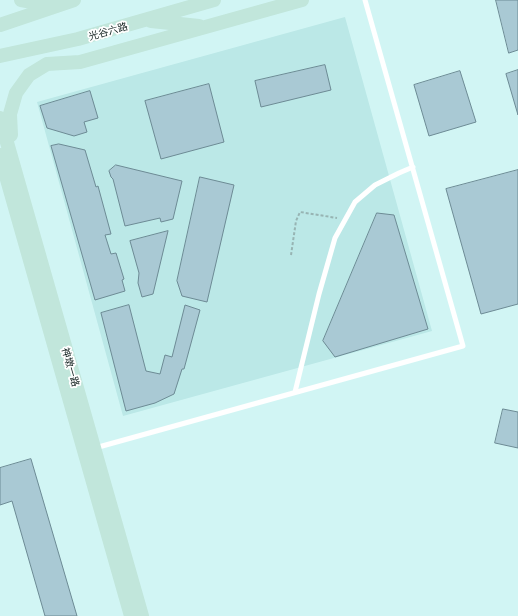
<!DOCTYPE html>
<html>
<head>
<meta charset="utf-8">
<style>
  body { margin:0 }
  canvas { display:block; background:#d1f5f4 }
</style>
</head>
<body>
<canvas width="518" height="616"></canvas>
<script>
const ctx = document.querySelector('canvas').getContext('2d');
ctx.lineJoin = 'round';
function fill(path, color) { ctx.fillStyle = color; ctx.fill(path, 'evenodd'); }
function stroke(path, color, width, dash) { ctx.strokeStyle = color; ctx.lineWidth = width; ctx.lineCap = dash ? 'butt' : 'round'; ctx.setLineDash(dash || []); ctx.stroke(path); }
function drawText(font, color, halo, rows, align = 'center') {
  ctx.font = font + ' Georgia,"Noto Sans SC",serif'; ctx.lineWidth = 3.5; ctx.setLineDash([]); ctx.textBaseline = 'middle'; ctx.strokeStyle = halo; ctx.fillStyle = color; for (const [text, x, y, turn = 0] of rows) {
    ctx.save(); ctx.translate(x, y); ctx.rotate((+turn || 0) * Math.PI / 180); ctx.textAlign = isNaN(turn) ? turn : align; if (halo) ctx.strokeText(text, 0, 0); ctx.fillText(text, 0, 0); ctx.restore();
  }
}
fill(new Path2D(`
  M 345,17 L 432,331 L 123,416 L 37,102 Z`), '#bbe8e7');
const building = new Path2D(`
  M 496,0 L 518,0 L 518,50 L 509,53 Z
  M 325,65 L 331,90 L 261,107 L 255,81 Z
  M 518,70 L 518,115 L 506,74 Z
  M 460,71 L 476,122 L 429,136 L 414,85 Z
  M 209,84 L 224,142 L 161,159 L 145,101 Z
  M 90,91 L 98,118 L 84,122 L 87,132 L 74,136 L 47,128 L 40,106 Z
  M 59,144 L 85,150 L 96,187 L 98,186 L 111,234 L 105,235 L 111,254 L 116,253 L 124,279 L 122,280 L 125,291 L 95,300 L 51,146 Z
  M 116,165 L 182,181 L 173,219 L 161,222 L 160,218 L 125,226 L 113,179 L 111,177 L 109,171 Z
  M 518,170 L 518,304 L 481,314 L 446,189 Z
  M 200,177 L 234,185 L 207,302 L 182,296 L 177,281 Z
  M 377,213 L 394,215 L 428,329 L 335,357 L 323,341 Z
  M 168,231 L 153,294 L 142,297 L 138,283 L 139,273 L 130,241 Z
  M 129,305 L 146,371 L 160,374 L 165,355 L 172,357 L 185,305 L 200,310 L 184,369 L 182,369 L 174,394 L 155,403 L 126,411 L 101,313 Z
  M 503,409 L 518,412 L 518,448 L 495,443 Z
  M 31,459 L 77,616 L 45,616 L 12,501 L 0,505 L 0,468 Z`);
fill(building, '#a9c9d4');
stroke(building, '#6d8b95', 1);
stroke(new Path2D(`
  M 291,255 L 296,221 L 300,212 L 337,218`), '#97b4b3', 2, [3, 2]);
stroke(new Path2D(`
  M 295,392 L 319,294 L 335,238 L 355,202 L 375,185 L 399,173 L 413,167
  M 95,448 L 463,346 L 365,0`), '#fff', 5);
stroke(new Path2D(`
  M 21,0 L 38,3 L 54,2
  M 151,21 L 199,26
  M 0,25 L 74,0
  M 0,56 L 78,39 L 214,0
  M 0,118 L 142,616
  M 11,135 L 10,114 L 16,93 L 29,75 L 47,64 L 80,62 L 302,0
  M 0,155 L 131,616`), '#c1e6db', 14);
drawText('10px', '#162423', '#fff', [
  ["光谷六路",108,31,-16],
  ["神墩一路",71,367,74]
]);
</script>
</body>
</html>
